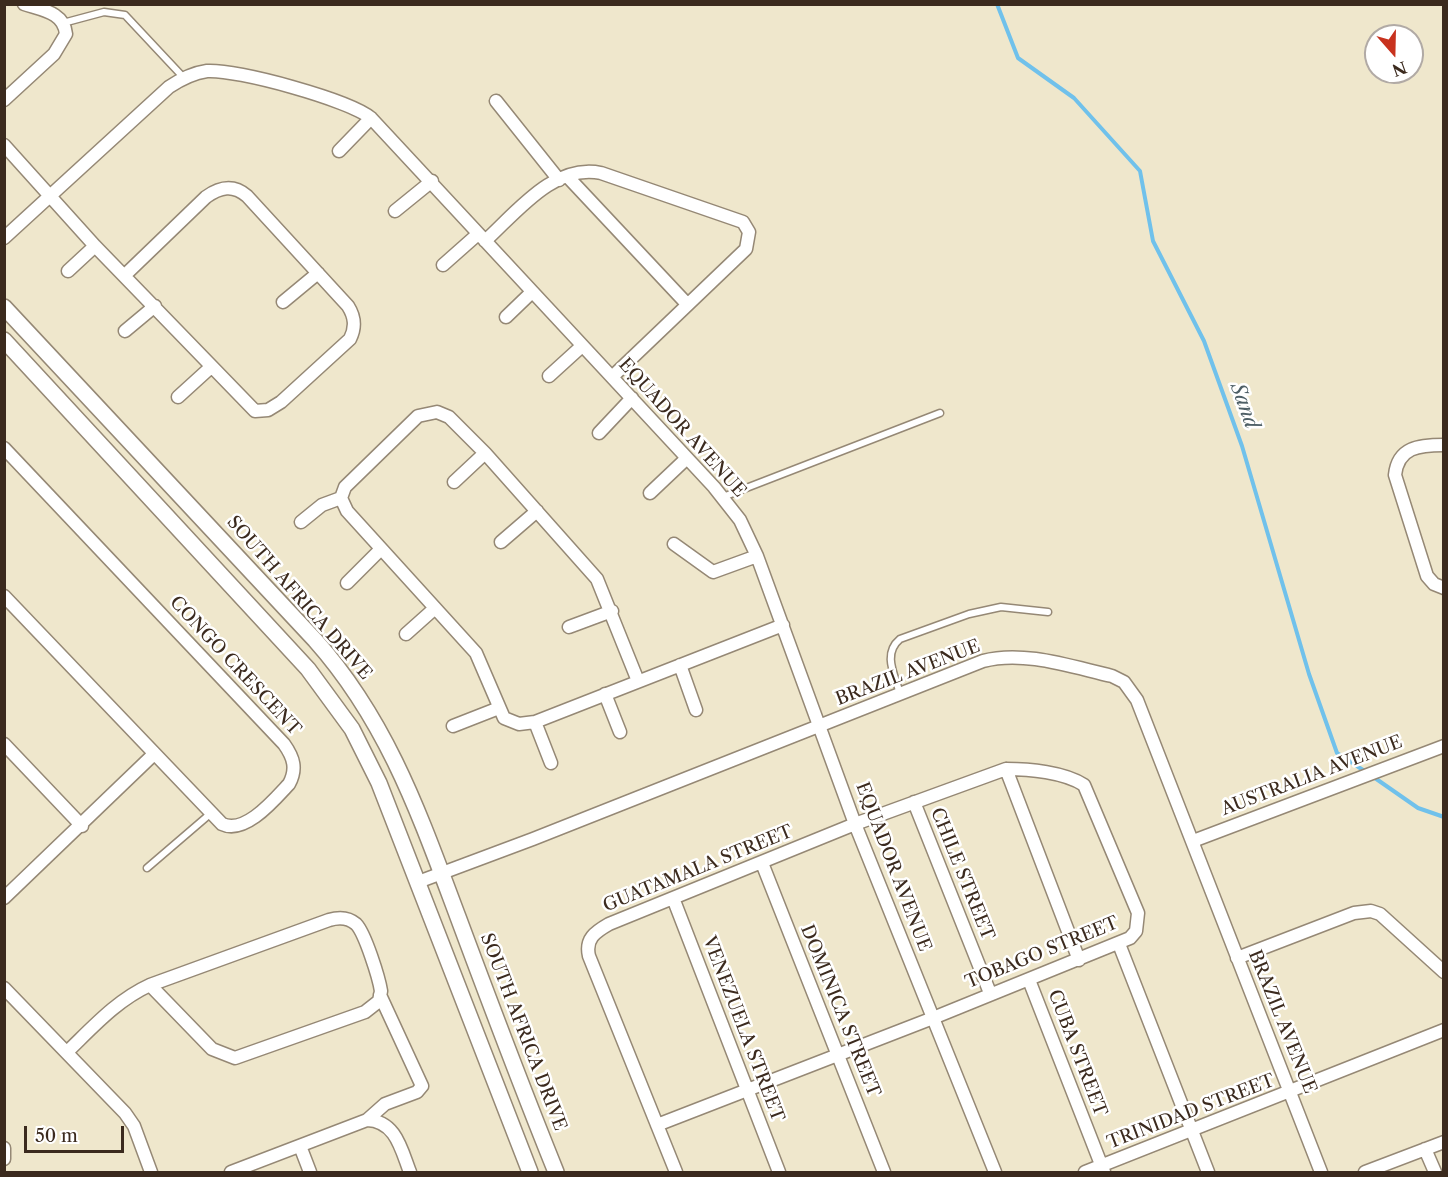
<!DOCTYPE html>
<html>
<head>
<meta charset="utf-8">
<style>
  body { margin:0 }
  #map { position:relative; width:1448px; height:1177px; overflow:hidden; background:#efe7cc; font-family:"Libre Caslon Text",serif }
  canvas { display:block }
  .frame { position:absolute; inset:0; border:6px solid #3b2a1e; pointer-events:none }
  .north { position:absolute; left:1364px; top:24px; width:60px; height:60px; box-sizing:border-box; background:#fff; border:2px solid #b1aaa5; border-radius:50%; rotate:160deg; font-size:16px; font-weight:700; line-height:24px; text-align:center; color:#3b2a1e }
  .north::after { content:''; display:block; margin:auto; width:21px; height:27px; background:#c8321e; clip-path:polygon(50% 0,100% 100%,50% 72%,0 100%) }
  .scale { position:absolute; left:24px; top:1126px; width:100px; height:27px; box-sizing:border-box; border:3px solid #3b2a1e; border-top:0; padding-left:8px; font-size:18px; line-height:21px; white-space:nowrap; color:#3b2a1e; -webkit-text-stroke:4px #fff; paint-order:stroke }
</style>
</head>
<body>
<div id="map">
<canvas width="1448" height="1177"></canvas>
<div class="frame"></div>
<div class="north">N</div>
<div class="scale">50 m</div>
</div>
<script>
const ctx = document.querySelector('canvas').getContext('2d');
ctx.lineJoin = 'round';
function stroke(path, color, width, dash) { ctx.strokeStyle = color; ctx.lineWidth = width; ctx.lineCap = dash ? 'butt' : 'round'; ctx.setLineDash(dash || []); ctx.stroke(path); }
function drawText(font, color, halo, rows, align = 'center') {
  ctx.font = font + ' "Libre Caslon Text",serif'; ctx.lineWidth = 5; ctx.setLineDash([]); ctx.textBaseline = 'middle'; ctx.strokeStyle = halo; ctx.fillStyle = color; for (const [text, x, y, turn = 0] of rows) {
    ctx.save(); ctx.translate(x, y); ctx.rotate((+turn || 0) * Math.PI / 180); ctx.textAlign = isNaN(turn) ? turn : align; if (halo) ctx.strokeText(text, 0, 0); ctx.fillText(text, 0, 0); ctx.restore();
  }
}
stroke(new Path2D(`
  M 997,4 L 1018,58 L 1074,98 L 1140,171 L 1153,241 L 1204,341 L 1242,446 L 1309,674 L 1337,753 L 1366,772
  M 1372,776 L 1418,808 L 1444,817`), '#70c1eb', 4);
const service = new Path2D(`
  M 63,23 L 104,12 L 125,15 L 184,78
  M 723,497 L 940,413
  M 900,694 C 895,675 882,654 900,639 L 969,614 L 1001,607 L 1048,612
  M 147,868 L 210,814`);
const minor = new Path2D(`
  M 4,100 L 54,54 L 66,34 C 64,12 42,10 24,4
  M 496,101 L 559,180
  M 4,145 L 95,246 L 255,411 L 268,410 L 281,402 L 350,339 C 356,327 355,317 348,306 L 247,196 C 233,184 220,187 206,197 L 125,275
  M 339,151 L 371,118
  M 567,176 L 687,304
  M 395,211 L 432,181
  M 4,238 L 169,87 C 181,79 193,73 207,71 C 237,69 349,100 371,118 L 714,487 L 740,520 L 757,556 L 855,824 L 995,1172
  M 485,241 C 516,213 554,163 601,173 L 743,222 L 749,232 L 746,249 L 612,377
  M 443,265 L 478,234
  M 68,271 L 95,246
  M 283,302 L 318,273
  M 506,317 L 532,292
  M 125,331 L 155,306
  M 549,376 L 582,346
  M 178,397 L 211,367
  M 599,433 L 632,398
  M 1444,445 C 1419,445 1398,447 1395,475 L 1427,576 L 1434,584 L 1444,588
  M 4,448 L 284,744 C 294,758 297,769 289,784 C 274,800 245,835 222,824 L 4,596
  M 454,482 L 485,453
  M 650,493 L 687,458
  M 301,522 L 322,505 L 341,498
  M 501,542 L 537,511
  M 674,544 L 713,572 L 757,556
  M 347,583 L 380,550
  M 569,627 L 612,611
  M 406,634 L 434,609
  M 680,665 L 696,710
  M 638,681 L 597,579 L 485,453 L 449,417 L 437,412 L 418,416 L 345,487 L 341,498 L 347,511 L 476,653 L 504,718 L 519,724 L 535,722 L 783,625
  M 605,694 L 620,732
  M 535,722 L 551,763
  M 453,726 L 499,708
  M 4,744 L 82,826
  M 1006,769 L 1079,960
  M 914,802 L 990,993
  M 1193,841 L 1444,746
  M 762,863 L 884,1172
  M 418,882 L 533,839 L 983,661 C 1024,650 1072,667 1112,676 L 1124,682 L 1137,700 L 1321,1172
  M 4,898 L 154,754
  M 673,898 L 779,1172
  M 1119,944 L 1208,1172
  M 1237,958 L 1354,913 L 1371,911 L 1380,914 L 1444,972
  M 1029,980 L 1104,1172
  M 4,988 L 125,1113 L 134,1126 L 151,1172
  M 67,1052 C 93,1027 117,1000 150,985 L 329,920 C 339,917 348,917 356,924 C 365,933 379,978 381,991 L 379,1001 L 365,1012 L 235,1058 L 212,1049 L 150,985
  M 367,1120 L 385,1104 L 417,1092 L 422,1086 L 380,995
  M 657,1125 L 933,1018 L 1130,938 L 1136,931 L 1138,913 L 1084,785 C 1064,772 1029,769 1006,769 L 855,824 L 609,924 C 595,932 585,939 589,956 L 676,1172
  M 300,1146 L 310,1172
  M 4,1148 L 4,1159
  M 1425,1149 L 1435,1172
  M 231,1172 L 367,1120 C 396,1121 401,1149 410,1172
  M 1085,1172 L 1444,1030
  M 1365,1172 L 1444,1142`);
const tertiary = new Path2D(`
  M 4,307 L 315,640 C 388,722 420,816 458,917 C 490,1003 522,1088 556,1172
  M 4,340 L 308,669 L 352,729 L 379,783 L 530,1172`);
stroke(service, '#958875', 9);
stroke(minor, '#958875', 15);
stroke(tertiary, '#958875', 18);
stroke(service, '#fff', 6);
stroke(minor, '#fff', 12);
stroke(tertiary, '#fff', 15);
drawText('18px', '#3b2a1e', '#fff', [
  ["EQUADOR AVENUE",682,428,48],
  ["SOUTH AFRICA DRIVE",299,598,49],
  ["CONGO CRESCENT",235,666,47],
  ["BRAZIL AVENUE",908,673,-21],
  ["AUSTRALIA AVENUE",1312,776,-21],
  ["EQUADOR AVENUE",893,867,69],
  ["GUATAMALA STREET",698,869,-22],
  ["CHILE STREET",962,874,68],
  ["TOBAGO STREET",1042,953,-22],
  ["DOMINICA STREET",840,1011,68],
  ["BRAZIL AVENUE",1282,1022,68],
  ["VENEZUELA STREET",743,1029,69],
  ["SOUTH AFRICA DRIVE",523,1032,69],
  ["CUBA STREET",1077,1053,69],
  ["TRINIDAD STREET",1191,1112,-21]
]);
drawText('italic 20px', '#4e5f66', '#fff', [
  ["Sand",1244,406,70]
]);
</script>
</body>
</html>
